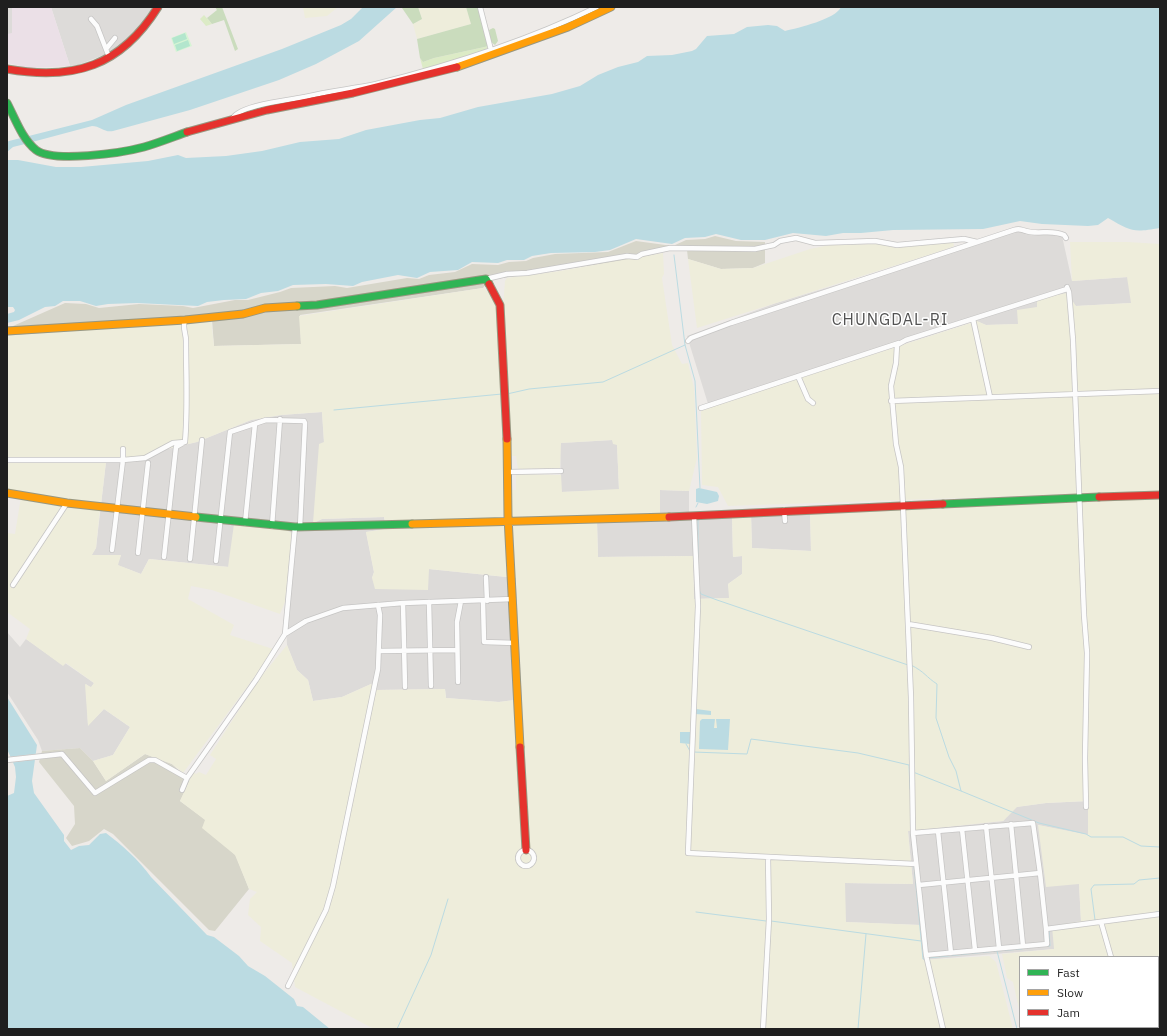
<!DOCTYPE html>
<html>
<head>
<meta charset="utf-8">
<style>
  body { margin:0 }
  #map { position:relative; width:1167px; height:1036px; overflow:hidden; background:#eeebe8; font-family:"IBM Plex Sans",sans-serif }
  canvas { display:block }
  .frame { position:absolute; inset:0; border:8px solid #1f1f1f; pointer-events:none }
  .legend { position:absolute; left:1019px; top:956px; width:140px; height:72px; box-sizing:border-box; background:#fff; border:1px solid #a5a5a5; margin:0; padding:5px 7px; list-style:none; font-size:12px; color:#1f1f1f }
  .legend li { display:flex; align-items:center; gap:8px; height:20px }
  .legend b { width:20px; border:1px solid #a5a5a5 }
</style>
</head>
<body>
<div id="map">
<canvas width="1167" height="1036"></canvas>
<div class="frame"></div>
<ul class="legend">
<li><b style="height:5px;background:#30b455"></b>Fast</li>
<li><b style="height:5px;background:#ff9f0a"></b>Slow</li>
<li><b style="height:5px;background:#e5322d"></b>Jam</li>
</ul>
</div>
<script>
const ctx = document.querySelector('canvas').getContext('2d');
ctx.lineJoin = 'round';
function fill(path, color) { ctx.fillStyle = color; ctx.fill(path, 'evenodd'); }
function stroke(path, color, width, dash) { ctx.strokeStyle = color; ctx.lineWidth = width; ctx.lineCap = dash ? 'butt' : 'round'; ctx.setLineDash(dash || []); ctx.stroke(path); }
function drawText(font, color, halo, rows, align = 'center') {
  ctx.font = font + ' "IBM Plex Sans",sans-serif'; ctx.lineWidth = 3; ctx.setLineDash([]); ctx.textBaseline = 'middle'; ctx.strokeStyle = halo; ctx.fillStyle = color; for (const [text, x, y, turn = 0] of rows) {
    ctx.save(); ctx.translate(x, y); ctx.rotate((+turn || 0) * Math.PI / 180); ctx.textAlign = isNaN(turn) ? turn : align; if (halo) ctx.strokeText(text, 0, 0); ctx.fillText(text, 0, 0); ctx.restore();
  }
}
fill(new Path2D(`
  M 7,7 L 12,7 L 12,34 L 7,34 Z
  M 51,7 L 155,7 L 135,35 L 109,53 L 78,65 L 70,66 Z
  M 1019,230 L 1045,232 L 1062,236 L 1072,281 L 1128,277 L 1132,303 L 1076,306 L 1037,299 L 1038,307 L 1018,324 L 986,325 L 976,321 L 709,407 L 687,336 L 776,303 Z
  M 322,412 L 324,442 L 314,523 L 322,519 L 384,517 L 386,529 L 366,532 L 374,572 L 372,578 L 429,569 L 516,578 L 522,699 L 499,702 L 446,698 L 445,689 L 377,690 L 371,684 L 342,697 L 313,701 L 308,680 L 297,670 L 287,645 L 285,602 L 292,533 L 229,567 L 149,559 L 141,574 L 117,565 L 121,555 L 91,555 L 96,548 L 106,462 L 143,460 L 167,449 L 197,442 L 251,420 L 281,415 Z
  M 612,440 L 617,444 L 619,490 L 561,492 L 560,443 Z
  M 660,490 L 689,491 L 689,514 L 732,516 L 733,557 L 742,556 L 742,574 L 728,584 L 730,598 L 694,599 L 693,556 L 598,557 L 597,522 L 660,514 Z
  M 810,511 L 811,551 L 752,548 L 751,514 Z
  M 7,632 L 20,647 L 26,639 L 63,665 L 65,663 L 94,683 L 91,688 L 86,684 L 88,725 L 104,709 L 130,727 L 113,755 L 93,761 L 80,748 L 42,751 L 38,740 L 7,692 Z
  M 1088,801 L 1088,835 L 1038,825 L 1079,884 L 1081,921 L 1054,949 L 923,960 L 920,925 L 845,922 L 845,883 L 913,884 L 908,831 L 1003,821 L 1016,807 L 1046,803 Z`), '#dddbd9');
fill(new Path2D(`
  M 12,7 L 51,7 L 70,66 L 29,68 L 7,63 L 7,34 L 12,33 Z`), '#ebe0e7');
fill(new Path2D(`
  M 715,236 L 736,241 L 765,242 L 765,263 L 753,268 L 721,269 L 688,259 L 687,250 L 670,250 L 637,259 L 489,280 L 483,288 L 300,315 L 301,344 L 214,346 L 212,319 L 7,336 L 7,326 L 13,326 L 65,303 L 86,304 L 99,308 L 139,304 L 183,306 L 193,308 L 235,300 L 248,300 L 280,292 L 291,288 L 335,286 L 347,288 L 407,278 L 419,279 L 429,275 L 455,272 L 472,264 L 498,265 L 509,262 L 526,261 L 533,258 L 555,254 L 608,252 L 636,241 L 673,246 L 686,240 L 705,239 Z
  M 80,748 L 93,761 L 106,781 L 145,754 L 172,764 L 190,781 L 180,801 L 206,820 L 236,856 L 249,889 L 215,931 L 209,930 L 113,834 L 104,829 L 89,841 L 72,846 L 66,838 L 75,824 L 74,806 L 39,762 L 42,751 Z`), '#d7d6ca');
fill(new Path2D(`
  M 303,7 L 338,7 L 327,16 L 305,18 Z
  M 418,7 L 466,7 L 472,24 L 417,39 L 413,24 L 422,19 Z
  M 953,241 L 954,246 L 941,251 L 697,328 L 688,259 L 721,269 L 753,268 L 810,249 L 830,245 L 880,244 L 897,248 Z
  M 1070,242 L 1128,242 L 1160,244 L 1160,491 L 728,506 L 718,487 L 702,485 L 701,411 L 709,407 L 977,321 L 986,325 L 1018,324 L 1017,310 L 1037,307 L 1037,299 L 1067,293 L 1076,306 L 1131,303 L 1127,277 L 1072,281 Z
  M 663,253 L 664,274 L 662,278 L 672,345 L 682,364 L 688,363 L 694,388 L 697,458 L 689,491 L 660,490 L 660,514 L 511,517 L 511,490 L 516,490 L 516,474 L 561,475 L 562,492 L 619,489 L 617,445 L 613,444 L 612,440 L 561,443 L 560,468 L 518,469 L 516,456 L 510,456 L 503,307 L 505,281 L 507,278 L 560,271 Z
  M 483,288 L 492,295 L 498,309 L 504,426 L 506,509 L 502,519 L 385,521 L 384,517 L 322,519 L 313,523 L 319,444 L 324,442 L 322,412 L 281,415 L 251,420 L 197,442 L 167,449 L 143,460 L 106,462 L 101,504 L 7,491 L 7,336 L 211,319 L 214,346 L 301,344 L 299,316 Z
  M 21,497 L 100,509 L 96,548 L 92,555 L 121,555 L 118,565 L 141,574 L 149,559 L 228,567 L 234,524 L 284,529 L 292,533 L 285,602 L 280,614 L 212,590 L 191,586 L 188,599 L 234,625 L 230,635 L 273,649 L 253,679 L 183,773 L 172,764 L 145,754 L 106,781 L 93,761 L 113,755 L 130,727 L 104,709 L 88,726 L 85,684 L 91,687 L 94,683 L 66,663 L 63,666 L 26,639 L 30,629 L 7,612 L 7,533 L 15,534 Z
  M 1160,498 L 1160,1029 L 1023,1029 L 1023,1027 L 1158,1027 L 1158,957 L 1020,957 L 1020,1013 L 1013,982 L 1007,978 L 1002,954 L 1054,949 L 1052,926 L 1081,921 L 1079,884 L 1046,887 L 1038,825 L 1088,835 L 1088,801 L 1046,803 L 1017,807 L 1003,821 L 908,831 L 913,884 L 845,883 L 846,922 L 920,925 L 923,960 L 989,956 L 996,962 L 1013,1029 L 374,1029 L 295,987 L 292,963 L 260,941 L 261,927 L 248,915 L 250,899 L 257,892 L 249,889 L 235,855 L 202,828 L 205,820 L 180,801 L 193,772 L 196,774 L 199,772 L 206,775 L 216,759 L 210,755 L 259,679 L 287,645 L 297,670 L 308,680 L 313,701 L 342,697 L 371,684 L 377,690 L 445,689 L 446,698 L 499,702 L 522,699 L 516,578 L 429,569 L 428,590 L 375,589 L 372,578 L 374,572 L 366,532 L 386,529 L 597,522 L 598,557 L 693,556 L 694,599 L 729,598 L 728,584 L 742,574 L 742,556 L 733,557 L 732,516 L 751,514 L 752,548 L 811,551 L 810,511 Z`), '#eeeddb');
fill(new Path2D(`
  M 204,15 L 212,24 L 206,26 L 200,19 Z
  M 489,46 L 484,51 L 423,69 L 420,58 L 423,62 L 434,58 Z`), '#dcebc6');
fill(new Path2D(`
  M 215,7 L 222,7 L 238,49 L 235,51 L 224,20 L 212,24 L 207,18 L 217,10 Z
  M 403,7 L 418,7 L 422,19 L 413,24 L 402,8 Z
  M 466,7 L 478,7 L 489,46 L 434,58 L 423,62 L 420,58 L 417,39 L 471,24 Z
  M 493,28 L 495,29 L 498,41 L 495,45 L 491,42 L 489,30 Z`), '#cadcbd');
fill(new Path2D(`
  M 186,32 L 192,46 L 176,52 L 171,38 Z`), '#d6f4d4');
fill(new Path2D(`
  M 185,33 L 187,39 L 174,44 L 172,38 Z
  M 188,40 L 190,46 L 177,51 L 175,45 Z`), '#b3e6cd');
fill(new Path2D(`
  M 363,7 L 397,7 L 359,41 L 316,64 L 279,80 L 190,110 L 113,131 C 105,133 100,126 92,126 L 21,145 L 13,147 L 7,152 L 7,142 L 9,141 L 92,120 L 126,105 L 282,49 L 341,25 L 351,19 Z
  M 841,7 L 1160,7 L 1160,228 C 1132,233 1131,231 1108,218 L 1098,225 L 1088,226 L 1042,224 L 1020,221 L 983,229 L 893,230 L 861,233 L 843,233 L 826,236 L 793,233 L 765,240 L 741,240 L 716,234 L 705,237 L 685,238 L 672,244 L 636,239 L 610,250 L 595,252 L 551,253 L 532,256 L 524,260 L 507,260 L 498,263 L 472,262 L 458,270 L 430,272 L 417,278 L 398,275 L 362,282 L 353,286 L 326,284 L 293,285 L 278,291 L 261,293 L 246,299 L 224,300 L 207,302 L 198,306 L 137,303 L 108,304 L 96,306 L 80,301 L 63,301 L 55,306 L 45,307 L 19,320 L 7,323 L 7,314 L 14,312 L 15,310 L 13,307 L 7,307 L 7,160 L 18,160 L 56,167 L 81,167 L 148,161 L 178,155 L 186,158 L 226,156 L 262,151 L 300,142 L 339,139 L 366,130 L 420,120 L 440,118 L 478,107 L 552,94 L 580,86 L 598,75 L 618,67 L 638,62 L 647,56 L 672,55 L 692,51 L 696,49 L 707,36 L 734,34 L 747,27 L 768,25 L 777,26 L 785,31 C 798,28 836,19 841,7 Z
  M 699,488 L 717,492 L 719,496 L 718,501 L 707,504 L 696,502 L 696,489 Z
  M 7,697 L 37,745 L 32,781 L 34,793 L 64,835 L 64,841 L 71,850 L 79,846 L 89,845 L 100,834 L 106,833 C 122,845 139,860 151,877 L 207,935 L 214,937 L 239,956 L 248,966 L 265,976 L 294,999 L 297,1006 L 303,1007 L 330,1029 L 7,1029 L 7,796 L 14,793 L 16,777 L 15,767 L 7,749 Z
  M 696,709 L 711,711 L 711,715 L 695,714 Z
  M 702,719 L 715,719 L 714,728 L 717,728 L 716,719 L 730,719 L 728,750 L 699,749 L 700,721 Z
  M 680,732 L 691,732 L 690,744 L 680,743 Z`), '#bbdbe2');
fill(new Path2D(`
  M 42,753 L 43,759 L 8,763 L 7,757 Z`), '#dddcdb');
stroke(new Path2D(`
  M 674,255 L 685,345 L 695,381 L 700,488
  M 507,394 L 529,389 L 603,382 L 685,345
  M 334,410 L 502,394
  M 696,507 L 698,503
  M 698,518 L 698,565
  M 699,590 L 701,594 L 717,600 L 908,665
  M 911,665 C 925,672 926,677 937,684 L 936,718 L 949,757 L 956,771 L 961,791 L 1039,823 L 1086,834 L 1091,837 L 1123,837 L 1141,846 L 1160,847
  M 686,744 L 690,751
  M 693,752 L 747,754 L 751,739 L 858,753 L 909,765 L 910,789
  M 913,772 L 961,791
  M 911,832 L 914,861
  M 914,866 L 923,959 L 925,959
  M 696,912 L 766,921
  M 1156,912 L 1160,912
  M 1095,920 L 1091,889 L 1094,885 L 1134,884 L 1139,880 L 1160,878
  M 771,921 L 921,941
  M 1047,946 L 1050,946 L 1049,930
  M 997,951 L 1022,949
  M 928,958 L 997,951 L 1017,1029
  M 397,1029 L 431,955 L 448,899
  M 858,1029 L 866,934`), '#bbdbe2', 1);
const street = new Path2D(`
  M 480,7 L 491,50
  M 91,19 L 97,26 L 109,57
  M 106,49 L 115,38
  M 232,120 C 236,105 290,100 305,97 C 328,91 353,89 376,84 C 452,65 527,41 597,7
  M 486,279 L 507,274 L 527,273 L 627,256 L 637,257 L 642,254 L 670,248 L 755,249 L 774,245 L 780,241 L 796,238 L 815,243 L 875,241 L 897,245 L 964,239 L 977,242
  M 1067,287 L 1069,292 L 1073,340 L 1084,615 L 1087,653 L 1085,758 L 1086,807
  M 973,319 L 990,397
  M 688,341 L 691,338 L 731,323 L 1014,230 C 1020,228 1021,230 1026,231 C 1039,235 1051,229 1064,235 L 1066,238
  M 798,376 L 808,399 L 813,403
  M 891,401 L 1160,391
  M 701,408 L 899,343
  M 185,442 C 188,408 186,375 186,341 C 186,333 182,327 185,320
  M 7,460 L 123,460 L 145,458 L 173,443 L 185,442
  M 508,472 L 561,471
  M 784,510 L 785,521
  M 694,516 L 698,606 L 688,853 L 916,864
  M 245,523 L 255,424
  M 272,526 L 280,419
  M 112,550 L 123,460 L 123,449
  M 138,553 L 148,463
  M 164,557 L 176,447 L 183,443
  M 190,559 L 202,440
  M 216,561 L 230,432 L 266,420 L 304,421 L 305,423 L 300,527
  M 486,577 L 487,601
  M 13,585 L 67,503
  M 483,601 L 484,642 L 515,643
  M 429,602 L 431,686
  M 403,603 L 405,687
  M 908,624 L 992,638 L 1029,647
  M 285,634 L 306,621 L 343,608 L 403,603 L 513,599
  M 379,651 L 457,650
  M 458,682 L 457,622 L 461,601
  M 7,760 L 62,754 L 95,793 L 149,760 L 155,760 L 187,778
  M 182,790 L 187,778 L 256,680 L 285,634 L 295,527
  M 1011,824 L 1023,946
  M 986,826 L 999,948
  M 962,829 L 975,950
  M 938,831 L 951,953
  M 913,833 L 1033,823 L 1040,873
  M518 858a8 8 0 1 1 16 0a8 8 0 1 1-16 0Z
  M 919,885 L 1040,873 L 1046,929
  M 1101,922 L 1111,957
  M 926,955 L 1047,944 L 1046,929 L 1160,914
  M 288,986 L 326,910 L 333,886 L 378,669 L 380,615 L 378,605
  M 1145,1027 L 1146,1029
  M 763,1029 L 769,919 L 768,857
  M 943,1029 L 926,955 L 913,833 L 911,698 L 903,506 L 901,467 L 896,444 L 891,386 L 896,363 L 897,345 L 906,340 L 1067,289`);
const fast = new Path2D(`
  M 7,103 C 15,118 22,139 36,150 C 53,163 122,153 144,147 C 158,143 173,137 187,132
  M 297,306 L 317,305 L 486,279 L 489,284
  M 943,504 L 1099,497
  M 196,517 L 295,527 L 412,524`);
const slow = new Path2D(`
  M 457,67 L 568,27 L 611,7
  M 7,331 L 185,320 L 243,314 L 265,308 L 297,306
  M 507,439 L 508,517 L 520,747
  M 7,493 L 67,503 L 196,517
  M 412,524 L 669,517`);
const jam = new Path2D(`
  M 7,69 C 74,81 121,66 158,7
  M 187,132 L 267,110 L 353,93 L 457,67
  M 489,284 L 500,305 L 507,439
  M 1099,497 L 1160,495
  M 669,517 L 943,504
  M 520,747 L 526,850`);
stroke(street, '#c6c5c4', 6);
stroke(fast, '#989780', 9);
stroke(slow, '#989780', 9);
stroke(jam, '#989780', 9);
stroke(street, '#fcfcfc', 4.5);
stroke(fast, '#30b455', 7);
stroke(slow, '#ff9f0a', 7);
stroke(jam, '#e5322d', 7);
ctx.letterSpacing = '1px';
drawText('16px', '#525252', '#fff', [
  ["CHUNGDAL-RI",890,320]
]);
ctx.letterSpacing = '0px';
</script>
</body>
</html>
